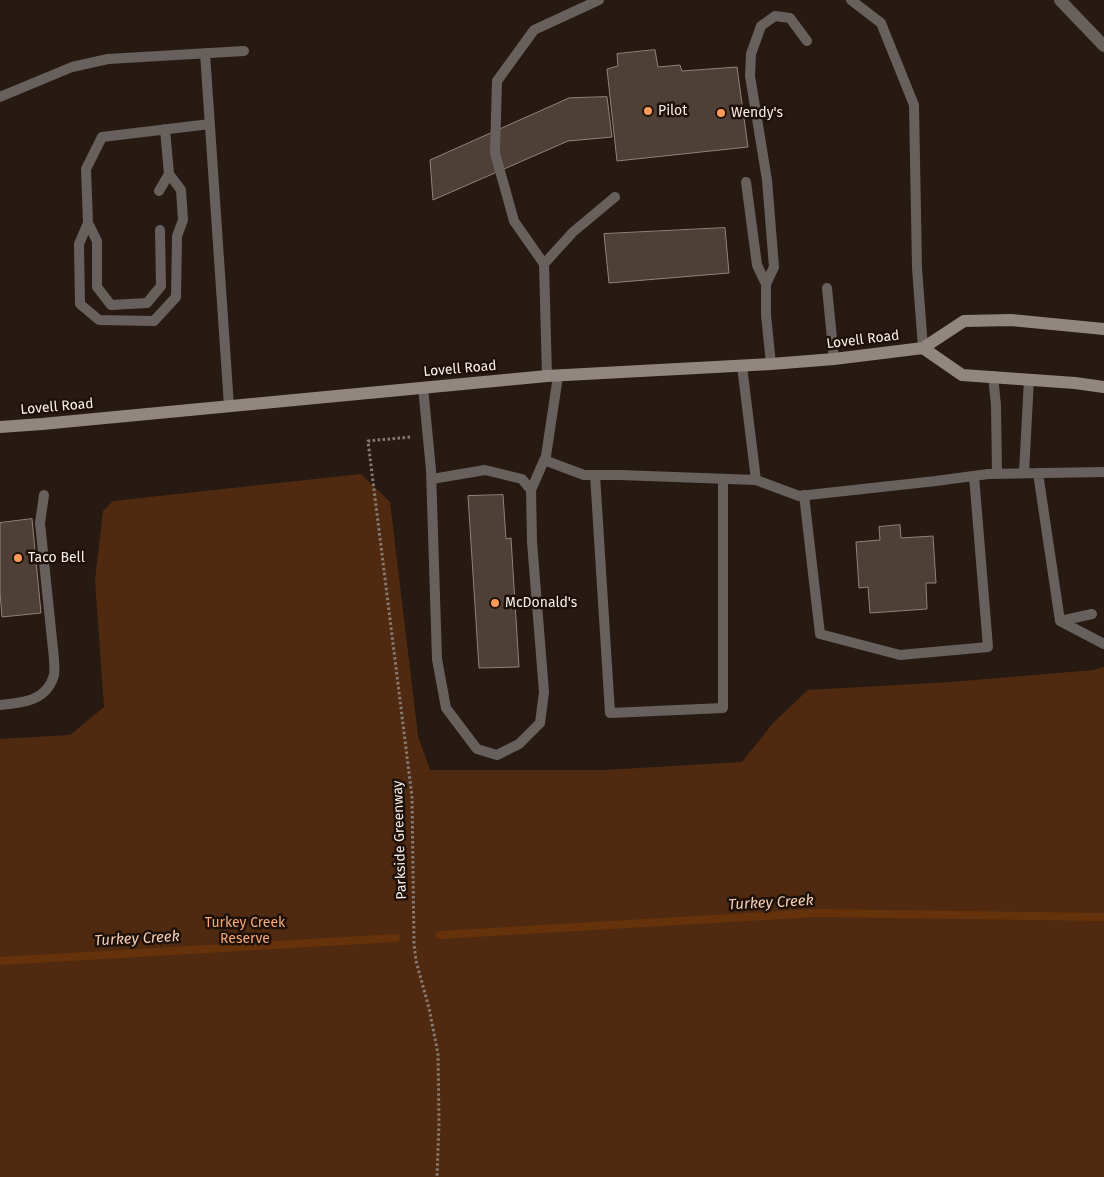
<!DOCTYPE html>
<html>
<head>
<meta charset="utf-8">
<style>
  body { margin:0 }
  canvas { display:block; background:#261a12 }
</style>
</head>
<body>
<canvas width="1104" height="1177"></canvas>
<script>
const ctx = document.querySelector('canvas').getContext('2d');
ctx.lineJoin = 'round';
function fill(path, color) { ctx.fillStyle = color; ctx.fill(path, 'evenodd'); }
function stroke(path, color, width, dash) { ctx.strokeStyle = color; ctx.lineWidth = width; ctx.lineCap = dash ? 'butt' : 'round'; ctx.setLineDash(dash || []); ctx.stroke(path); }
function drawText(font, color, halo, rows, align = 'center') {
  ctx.font = font + ' "Fira Sans",sans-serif'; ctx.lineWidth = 5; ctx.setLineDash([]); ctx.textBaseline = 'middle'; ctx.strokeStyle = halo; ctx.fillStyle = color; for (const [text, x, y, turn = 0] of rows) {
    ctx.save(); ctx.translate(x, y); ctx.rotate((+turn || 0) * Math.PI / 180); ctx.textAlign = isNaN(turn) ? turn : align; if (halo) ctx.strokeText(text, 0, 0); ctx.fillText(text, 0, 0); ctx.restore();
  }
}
fill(new Path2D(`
  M 361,474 L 390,502 L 418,736 L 430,770 L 605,770 L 742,762 L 774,722 L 808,690 L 951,682 L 1094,670 L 1104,667 L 1104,1177 L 0,1177 L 0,739 L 70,735 L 104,707 L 95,580 L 103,511 L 113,501 Z`), '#502a10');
stroke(new Path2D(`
  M 440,935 L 816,913 L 1104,917
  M 0,961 L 396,938`), '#65320b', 8);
const building = new Path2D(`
  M 655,50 L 658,67 L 680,65 L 682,71 L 737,67 L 748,147 L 617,161 L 607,69 L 618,66 L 617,54 Z
  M 607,97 L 612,137 L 568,141 L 433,200 L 430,160 L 569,98 Z
  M 725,228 L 729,273 L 609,283 L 604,234 Z
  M 503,495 L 506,539 L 511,538 L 519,667 L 479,668 L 468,496 Z
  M 32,519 L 41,613 L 2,617 L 0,593 L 0,523 Z
  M 900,525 L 901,538 L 933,536 L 936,583 L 926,583 L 927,609 L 870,613 L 868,587 L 859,588 L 856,542 L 880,540 L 879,527 Z`);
fill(building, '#4e3f37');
stroke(building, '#928278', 1);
stroke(new Path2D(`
  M 410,437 L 368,441 L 412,797 L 414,944 L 416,961 L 429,1008 L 438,1054 L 439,1123 L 437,1177`), '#867b74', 3, [2.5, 2.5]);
stroke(new Path2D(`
  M 851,0 L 881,23 L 914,105 L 917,268 L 923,348
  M 205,53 L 229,406
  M 0,97 L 72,67 L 108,59 L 244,51
  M 165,129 L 169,174 L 181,190 L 183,220 L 177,236 L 176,297 L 154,321 L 99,320 L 80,304 L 79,244 L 88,223 L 86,169 L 102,137 L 210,124
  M 746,182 L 757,265 L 766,284 L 766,315 L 771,364
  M 159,191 L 169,174
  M 88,223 L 97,241 L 97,287 L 111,305 L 147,303 L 161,286 L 160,230
  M 544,264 L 514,221 L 495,153 L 497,81 L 534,30 L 599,0
  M 766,284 L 774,267 L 767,180 L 750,76 L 751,54 L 761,26 L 775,16 L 790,18 L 807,41
  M 827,288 L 834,359
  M 742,366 L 756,480
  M 547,376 L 544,264 L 573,232 L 615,197
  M 993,376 L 996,405 L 997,474
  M 423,387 L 431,470 L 437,659 L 446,708 L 477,749 L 497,755 L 519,744 L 540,723 L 544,692 L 532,542 L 531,490 L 546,456 L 558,376
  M 544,460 L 584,475 L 620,475 L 756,480 L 799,496 L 936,481 L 988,474 L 1104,472
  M 1024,473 L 1029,379
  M 1038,473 L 1060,621 L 1104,644
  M 595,475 L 610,713 L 723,708 L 723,479
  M 432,479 L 485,470 L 522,479 L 531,490
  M 804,495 L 820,634 L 900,655 L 988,647 L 974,476
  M 1060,621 L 1092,614
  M 0,705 C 23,703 47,701 54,675 C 55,670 54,664 54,659 L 40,523 L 44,495`), '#67605c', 10);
stroke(new Path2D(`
  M 1060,0 L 1104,46`), '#67605c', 12);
stroke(new Path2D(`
  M 923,348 L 962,375 L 1075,383 L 1104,387
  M 0,427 L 42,424 L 547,376 L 771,364 L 834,359 L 923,348 L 964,321 L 1011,320 L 1104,329`), '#928780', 12);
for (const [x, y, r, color] of [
  [648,111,5,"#ff9b5a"],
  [721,113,5,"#ff9b5a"],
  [18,558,5,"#ff9b5a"],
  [495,603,5,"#ff9b5a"]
]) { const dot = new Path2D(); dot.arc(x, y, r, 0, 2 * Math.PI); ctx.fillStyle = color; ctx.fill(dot); stroke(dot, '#1d1109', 2); }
drawText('14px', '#f8eee9', '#1d1109', [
  ["Pilot",658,111],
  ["Wendy's",731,113],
  ["Taco Bell",28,558],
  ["McDonald's",505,603]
], 'left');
drawText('14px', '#f8eee9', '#1d1109', [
  ["Lovell Road",863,340,-7],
  ["Lovell Road",460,369,-5],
  ["Lovell Road",57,407,-5],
  ["Parkside Greenway",400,840,-92]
]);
drawText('14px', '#f7a978', '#1d1109', [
  ["Turkey Creek",245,923],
  ["Reserve",245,939]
]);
drawText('italic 15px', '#f6ceb6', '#1d1109', [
  ["Turkey Creek",771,903,-3],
  ["Turkey Creek",137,939,-3]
]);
</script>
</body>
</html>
